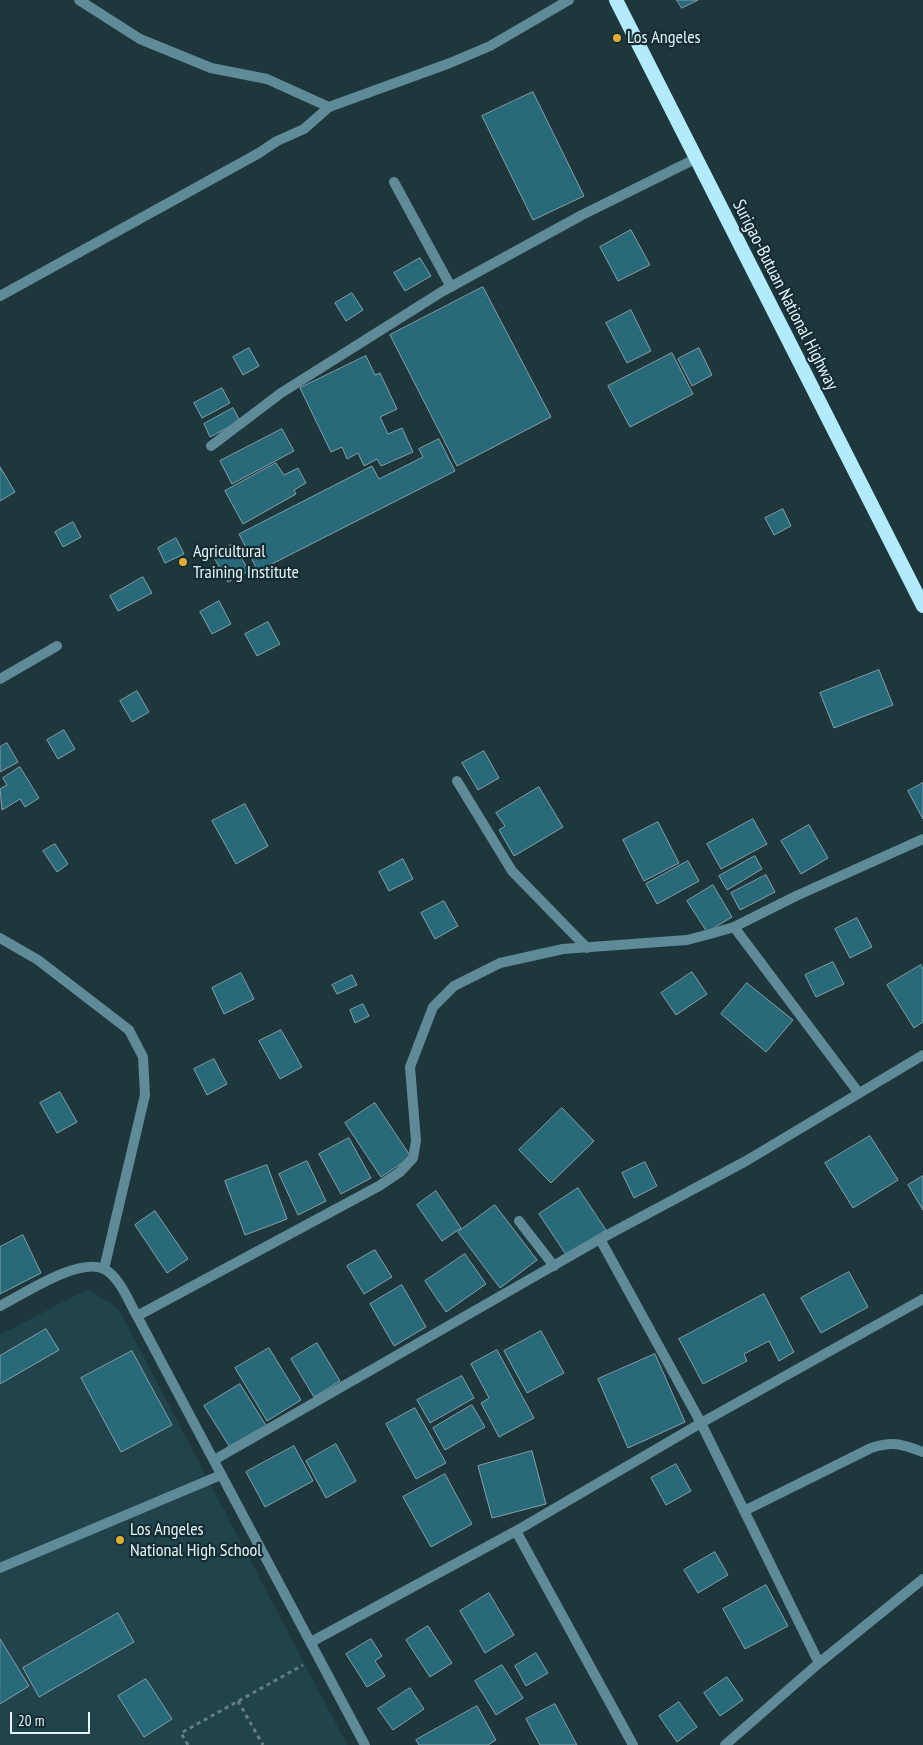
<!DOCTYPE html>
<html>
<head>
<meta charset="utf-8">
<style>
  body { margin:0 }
  #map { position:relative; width:923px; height:1745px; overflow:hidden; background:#1e373d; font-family:"PT Sans Narrow",sans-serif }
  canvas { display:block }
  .scale { position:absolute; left:10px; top:1712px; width:80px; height:22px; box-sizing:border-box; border:2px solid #e5f4f8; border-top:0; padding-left:6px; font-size:15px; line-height:18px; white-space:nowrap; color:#e5f4f8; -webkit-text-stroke:4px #142d33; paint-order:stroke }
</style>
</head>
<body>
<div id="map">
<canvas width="923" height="1745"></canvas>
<div class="scale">20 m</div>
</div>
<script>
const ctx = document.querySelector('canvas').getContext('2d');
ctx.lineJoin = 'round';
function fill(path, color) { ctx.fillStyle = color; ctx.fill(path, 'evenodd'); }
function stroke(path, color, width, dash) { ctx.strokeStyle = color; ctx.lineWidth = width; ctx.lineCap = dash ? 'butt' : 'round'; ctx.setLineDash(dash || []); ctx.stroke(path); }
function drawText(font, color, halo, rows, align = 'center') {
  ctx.font = font + ' "PT Sans Narrow",sans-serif'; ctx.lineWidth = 4.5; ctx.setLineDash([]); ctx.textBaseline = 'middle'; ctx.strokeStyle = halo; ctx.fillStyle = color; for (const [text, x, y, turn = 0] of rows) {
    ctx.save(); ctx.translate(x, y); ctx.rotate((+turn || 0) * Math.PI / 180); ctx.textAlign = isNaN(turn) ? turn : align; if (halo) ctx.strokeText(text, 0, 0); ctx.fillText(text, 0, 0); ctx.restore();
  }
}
fill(new Path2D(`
  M 88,1289 L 118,1308 L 347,1745 L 0,1745 L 0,1335 Z`), '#21444c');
const building = new Path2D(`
  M 677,0 L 698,0 L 682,8 Z
  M 533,92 L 584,196 L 533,220 L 482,116 Z
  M 631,230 L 650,265 L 618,281 L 600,247 Z
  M 420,258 L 431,276 L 405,291 L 394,273 Z
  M 483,287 L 551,417 L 457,466 L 390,335 Z
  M 352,293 L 363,310 L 346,321 L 335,303 Z
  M 631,310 L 651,351 L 627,363 L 606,323 Z
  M 249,348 L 259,366 L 243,375 L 233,357 Z
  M 699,348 L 712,375 L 692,386 L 678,359 Z
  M 672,353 L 693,394 L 630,427 L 608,386 Z
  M 366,356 L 375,375 L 380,373 L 397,409 L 380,417 L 388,434 L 402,428 L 413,452 L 381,466 L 377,459 L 364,466 L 358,453 L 347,459 L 342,447 L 331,452 L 300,388 Z
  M 222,388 L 230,403 L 202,418 L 194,403 Z
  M 233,408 L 240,421 L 210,437 L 204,424 Z
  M 282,429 L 294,451 L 232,484 L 220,461 Z
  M 439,439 L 455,471 L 258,571 L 239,534 L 372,466 L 379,479 L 423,457 L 419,449 Z
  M 276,463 L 284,475 L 298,468 L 306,483 L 294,490 L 296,494 L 243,524 L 225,491 Z
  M 0,467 L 15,492 L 0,501 Z
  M 783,509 L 791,526 L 774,535 L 765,518 Z
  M 73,522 L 81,537 L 63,547 L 55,532 Z
  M 176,538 L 184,554 L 165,563 L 158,548 Z
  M 233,544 L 249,571 L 228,582 L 213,556 Z
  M 143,577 L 152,593 L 118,611 L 110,596 Z
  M 219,601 L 231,624 L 212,634 L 200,612 Z
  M 268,622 L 280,644 L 257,656 L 245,634 Z
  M 879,670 L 893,705 L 834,728 L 820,693 Z
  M 137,691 L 149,712 L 132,722 L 120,701 Z
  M 64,730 L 75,749 L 58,759 L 47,740 Z
  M 7,743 L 18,762 L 0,772 L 0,747 Z
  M 484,751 L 499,778 L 478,790 L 462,763 Z
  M 20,767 L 39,798 L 25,807 L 20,799 L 2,810 L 0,789 L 7,785 L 3,778 Z
  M 923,783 L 923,819 L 908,791 Z
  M 539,787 L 563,827 L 514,856 L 499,830 L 505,826 L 496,813 Z
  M 245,804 L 268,846 L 236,864 L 212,821 Z
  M 753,819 L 767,844 L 721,869 L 707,844 Z
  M 658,822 L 679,863 L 644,881 L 623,840 Z
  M 809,825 L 828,858 L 801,874 L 781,841 Z
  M 55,844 L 68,864 L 57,872 L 43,851 Z
  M 755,856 L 762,869 L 727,890 L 719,876 Z
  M 403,859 L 413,879 L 389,891 L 379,872 Z
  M 688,861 L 699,881 L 657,904 L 646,884 Z
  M 766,875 L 775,892 L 740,910 L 731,893 Z
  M 713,885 L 732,917 L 707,932 L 687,901 Z
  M 444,901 L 458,926 L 435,939 L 421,913 Z
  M 857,918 L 872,947 L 850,958 L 835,929 Z
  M 833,962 L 844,984 L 816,997 L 805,975 Z
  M 921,965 L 923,969 L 923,1022 L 914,1028 L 887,985 Z
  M 692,972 L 707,994 L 676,1015 L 661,993 Z
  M 241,973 L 254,999 L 224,1014 L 212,988 Z
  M 352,975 L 357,985 L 337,994 L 332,985 Z
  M 747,983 L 793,1020 L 766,1052 L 721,1014 Z
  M 363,1004 L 369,1016 L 355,1023 L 350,1010 Z
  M 281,1030 L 302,1067 L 280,1079 L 259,1041 Z
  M 214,1059 L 227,1084 L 207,1095 L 194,1069 Z
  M 60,1092 L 77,1122 L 57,1133 L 40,1103 Z
  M 375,1103 L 411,1157 L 381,1177 L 345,1123 Z
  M 562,1108 L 594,1141 L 551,1183 L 519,1150 Z
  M 870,1136 L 898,1180 L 853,1208 L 825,1163 Z
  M 349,1138 L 371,1178 L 341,1194 L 319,1154 Z
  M 307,1161 L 326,1201 L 298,1215 L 279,1174 Z
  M 645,1162 L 657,1186 L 634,1198 L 622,1173 Z
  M 267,1165 L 287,1219 L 245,1235 L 225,1181 Z
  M 923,1176 L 923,1210 L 908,1185 Z
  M 578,1188 L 606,1230 L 567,1256 L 539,1214 Z
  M 436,1191 L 461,1228 L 442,1241 L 417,1205 Z
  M 495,1205 L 537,1260 L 500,1288 L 458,1232 Z
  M 155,1211 L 188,1259 L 167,1273 L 135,1225 Z
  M 23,1235 L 41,1273 L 0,1294 L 0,1247 Z
  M 375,1250 L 392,1277 L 364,1294 L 347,1266 Z
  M 465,1254 L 486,1284 L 446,1312 L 425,1281 Z
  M 849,1272 L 868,1307 L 821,1333 L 801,1298 Z
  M 402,1285 L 426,1327 L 394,1346 L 370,1304 Z
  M 764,1294 L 794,1352 L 779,1361 L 769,1341 L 744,1354 L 747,1361 L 703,1384 L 679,1339 Z
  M 46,1329 L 59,1350 L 0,1384 L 0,1356 Z
  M 541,1331 L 564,1373 L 527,1393 L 504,1351 Z
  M 317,1343 L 340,1381 L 314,1397 L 291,1359 Z
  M 269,1348 L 301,1400 L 267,1421 L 235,1368 Z
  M 497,1350 L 534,1418 L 499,1437 L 481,1403 L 489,1398 L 471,1364 Z
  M 132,1351 L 172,1425 L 121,1452 L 81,1378 Z
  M 655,1354 L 685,1422 L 628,1448 L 598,1379 Z
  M 462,1376 L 474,1398 L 430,1423 L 417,1400 Z
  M 240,1384 L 267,1427 L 231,1449 L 204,1406 Z
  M 472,1405 L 485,1427 L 445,1450 L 433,1428 Z
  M 415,1408 L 446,1463 L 416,1479 L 386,1424 Z
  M 336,1444 L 356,1481 L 326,1498 L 306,1461 Z
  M 294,1446 L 313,1481 L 265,1507 L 246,1472 Z
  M 532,1451 L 546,1504 L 492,1518 L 478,1466 Z
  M 676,1464 L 691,1491 L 666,1505 L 651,1478 Z
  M 445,1474 L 472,1524 L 431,1547 L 403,1497 Z
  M 715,1552 L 728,1575 L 698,1593 L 684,1570 Z
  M 766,1585 L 788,1626 L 745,1649 L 723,1609 Z
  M 489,1593 L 514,1635 L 485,1653 L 460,1611 Z
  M 118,1613 L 134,1642 L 39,1697 L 23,1668 Z
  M 428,1626 L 452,1663 L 430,1677 L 406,1640 Z
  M 0,1639 L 29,1686 L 0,1704 Z
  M 371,1639 L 382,1656 L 375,1661 L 385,1676 L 367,1687 L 346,1654 Z
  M 536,1653 L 548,1673 L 526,1686 L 515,1666 Z
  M 502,1665 L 523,1698 L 496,1715 L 475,1681 Z
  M 727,1677 L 743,1700 L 720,1716 L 704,1693 Z
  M 146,1679 L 172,1719 L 144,1737 L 118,1696 Z
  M 410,1688 L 424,1709 L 393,1730 L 378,1709 Z
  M 679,1702 L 697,1727 L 677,1742 L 659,1716 Z
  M 555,1704 L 577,1745 L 540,1745 L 526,1719 Z
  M 477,1706 L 496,1740 L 488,1745 L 419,1745 L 416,1740 Z`);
fill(building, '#296a7a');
stroke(building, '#85a0a8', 1);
stroke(new Path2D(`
  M 238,1701 L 263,1745
  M 188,1745 L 181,1733 L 303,1665`), '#677d82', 3, [4, 4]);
stroke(new Path2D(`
  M 394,182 L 451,287
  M 457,781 L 512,871 L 587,948
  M 519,1221 L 554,1266
  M 0,1568 L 221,1475`), '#5e8b97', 10);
stroke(new Path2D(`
  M 79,0 L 140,39 L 211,68 L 267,79 L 329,107 L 450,63 L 490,46 L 569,0
  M 0,296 L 259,153 L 277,141 L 304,129 L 329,107
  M 211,446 L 281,393 L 443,291 L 582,215 L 695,159
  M 0,679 L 57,646
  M 734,927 L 858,1092
  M 0,938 L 38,960 L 129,1030 L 143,1057 L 145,1095 L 104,1269
  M 600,1239 L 701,1423 L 819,1663
  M 0,1306 C 24,1294 78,1257 104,1269 C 119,1276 129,1302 137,1316 L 365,1745
  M 137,1316 L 379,1186 L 400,1172 L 413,1158 L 416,1141 L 410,1067 L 433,1007 L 454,986 L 500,963 L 563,949 L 687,940 L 710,934 L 734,927 L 796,896 L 923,839
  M 214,1460 L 600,1239 L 746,1161 L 923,1055
  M 744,1511 L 871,1448 C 894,1441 901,1444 923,1452
  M 516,1531 L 633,1745
  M 311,1642 L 516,1531 L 701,1423 L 923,1299
  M 725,1745 L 819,1663 L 923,1579`), '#5e8b97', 10);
stroke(new Path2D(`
  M 616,0 L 923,606`), '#b2ecfc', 14);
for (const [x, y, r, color] of [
  [617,38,5,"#e3ae35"],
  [183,562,5,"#e3ae35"],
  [120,1540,5,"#e3ae35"]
]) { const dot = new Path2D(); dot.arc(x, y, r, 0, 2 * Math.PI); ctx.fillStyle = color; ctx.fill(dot); stroke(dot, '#142d33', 2); }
drawText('18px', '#e5f4f8', '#142d33', [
  ["Los Angeles",627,38],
  ["Agricultural",193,552],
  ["Training Institute",193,573],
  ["Los Angeles",130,1530],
  ["National High School",130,1551]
], 'left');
drawText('18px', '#e5f4f8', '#142d33', [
  ["Surigao-Butuan National Highway",785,295,63]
]);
</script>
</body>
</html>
